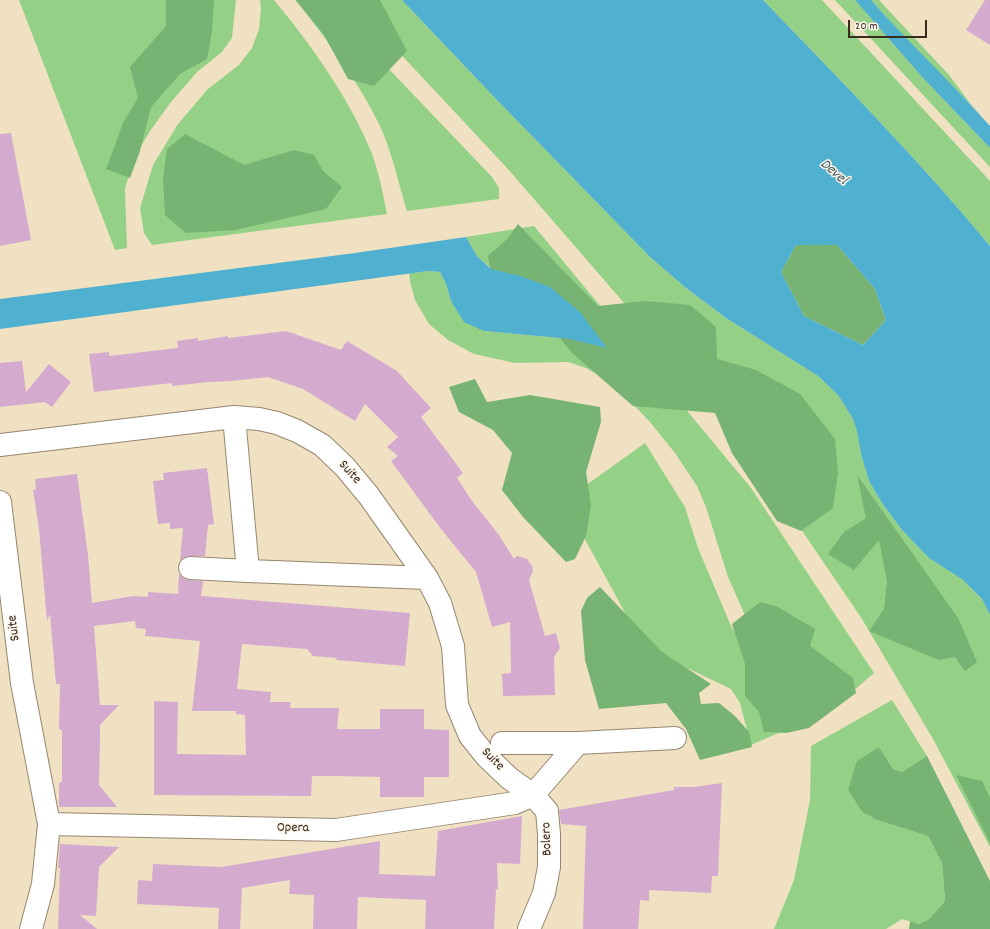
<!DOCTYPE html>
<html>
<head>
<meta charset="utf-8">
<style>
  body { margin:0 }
  #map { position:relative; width:990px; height:929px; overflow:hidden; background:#f0e1c2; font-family:Dekko,sans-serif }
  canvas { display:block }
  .scale { position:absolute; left:848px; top:20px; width:79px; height:18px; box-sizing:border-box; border:2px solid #3b2a1e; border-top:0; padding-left:5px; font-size:12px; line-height:14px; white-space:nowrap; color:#3b2a1e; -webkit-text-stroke:3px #fbf7ec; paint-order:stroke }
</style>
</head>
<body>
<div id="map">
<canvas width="990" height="929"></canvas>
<div class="scale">20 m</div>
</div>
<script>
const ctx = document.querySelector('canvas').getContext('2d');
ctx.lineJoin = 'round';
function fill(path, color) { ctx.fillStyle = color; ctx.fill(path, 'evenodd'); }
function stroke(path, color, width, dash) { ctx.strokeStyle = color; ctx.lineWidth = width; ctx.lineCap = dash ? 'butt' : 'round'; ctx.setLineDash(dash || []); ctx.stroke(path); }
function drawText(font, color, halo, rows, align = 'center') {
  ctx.font = font + ' Dekko,sans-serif'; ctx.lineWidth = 3; ctx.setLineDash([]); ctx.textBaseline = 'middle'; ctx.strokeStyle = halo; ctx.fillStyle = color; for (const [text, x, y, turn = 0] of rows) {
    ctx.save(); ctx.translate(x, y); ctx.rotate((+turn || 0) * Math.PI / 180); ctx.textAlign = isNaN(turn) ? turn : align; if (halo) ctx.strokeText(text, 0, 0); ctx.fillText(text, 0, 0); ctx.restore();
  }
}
fill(new Path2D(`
  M 19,0 L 236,0 L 232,38 L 222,52 L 197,72 L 171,102 L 150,131 L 133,160 L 125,189 L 127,248 L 115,250 Z
  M 260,0 L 274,0 C 312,46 350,99 372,154 C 379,173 383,194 387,214 L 152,245 L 144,233 L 140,208 L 153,165 L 178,124 L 208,89 L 239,65 L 252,48 L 259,29 L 261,8 Z
  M 295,0 L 323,0 L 492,177 L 499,188 L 499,199 L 407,211 C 398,182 392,151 379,124 C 358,81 325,36 295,0 Z
  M 350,0 L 402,0 L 495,98 L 650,257 L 686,288 L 726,318 L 818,376 L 838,395 L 853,419 L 857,431 L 861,454 L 869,481 L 882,503 L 902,530 L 929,558 L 963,580 L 982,599 L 990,615 L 990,847 L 933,739 L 862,619 L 752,457 L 651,334 L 508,169 Z
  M 763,0 L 822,0 L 990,181 L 990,246 C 919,160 840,80 763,0 Z
  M 835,0 L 855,0 L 923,78 L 990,148 L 990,167 Z
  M 871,0 L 879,0 L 949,75 L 973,107 L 906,39 Z
  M 534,226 L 751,488 L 874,673 L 846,697 L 748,622 L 728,577 L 706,507 L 697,486 L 675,453 L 650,422 L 629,400 L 604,378 L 586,368 L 568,362 L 515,363 L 474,354 L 448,340 L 429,324 L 415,300 L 410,281 L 409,273 L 428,271 L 440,272 L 446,284 L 451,301 L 484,331 L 570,339 L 477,256 L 466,237 Z
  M 645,443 L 685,507 L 698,548 L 731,626 L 752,663 L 783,731 L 751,745 L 740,703 L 731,689 L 656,653 L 635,631 L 564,501 Z
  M 892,700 L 927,756 L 902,772 L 893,769 L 879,747 L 848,790 L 862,812 L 877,820 L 928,836 L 942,863 L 945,901 L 929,919 L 919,924 L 902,919 L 886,929 L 774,929 L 794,880 L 810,800 L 811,746 Z`), '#94d186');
fill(new Path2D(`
  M 166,0 L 214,0 L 212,31 L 207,59 L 180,74 L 151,107 L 140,151 L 130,178 L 106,169 L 123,123 L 138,98 L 130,67 L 166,26 Z
  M 296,0 L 380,0 L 407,51 L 374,86 L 348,79 L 324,35 Z
  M 185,134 L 244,165 L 294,150 L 314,155 L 323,171 L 342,187 L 326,209 L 235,230 L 186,233 L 165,215 L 163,179 L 167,149 Z
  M 518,224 L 598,306 L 645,301 L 690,305 L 716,327 L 717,359 L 756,370 L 800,394 L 835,439 L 838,473 L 833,508 L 801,531 L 777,521 L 732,453 L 715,413 L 633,406 L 571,352 L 543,316 L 491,274 L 488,256 L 507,239 Z
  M 796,245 L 837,245 L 875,289 L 886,320 L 863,345 L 804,316 L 781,272 Z
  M 475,379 L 487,402 L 530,395 L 600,407 L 601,422 L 586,472 L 591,505 L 586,536 L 575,559 L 566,562 L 523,517 L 502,490 L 512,453 L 493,430 L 459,412 L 449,387 Z
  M 857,475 L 958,618 L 977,662 L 965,671 L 955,657 L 939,660 L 869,631 L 884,609 L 887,582 L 879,540 L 854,570 L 828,554 L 844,532 L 866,518 Z
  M 600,587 L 662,652 L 711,684 L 699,693 L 701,704 L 719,703 L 735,716 L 749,732 L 752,747 L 700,760 L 686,729 L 666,703 L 599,709 L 585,660 L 581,611 L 587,598 Z
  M 760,602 L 778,607 L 815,629 L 810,646 L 853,678 L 856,693 L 809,728 L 786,733 L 764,732 L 759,712 L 745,696 L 745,664 L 732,624 Z
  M 879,747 L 893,769 L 902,772 L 927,756 L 990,881 L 990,929 L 909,929 L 910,921 L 919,924 L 929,919 L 945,901 L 942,863 L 928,836 L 877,820 L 862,812 L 848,790 L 857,761 Z
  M 956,775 L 982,781 L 990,798 L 990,843 Z`), '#77b373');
fill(new Path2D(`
  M 402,0 L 763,0 C 840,80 919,160 990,246 L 990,615 L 982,599 L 963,580 L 929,558 L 902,530 L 882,503 L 869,481 L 861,454 L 857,431 L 853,419 L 838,395 L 818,376 L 726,318 L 686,288 L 650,257 L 495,98 ZM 796,245 L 837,245 L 875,289 L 886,320 L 863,345 L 804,316 L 781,272 Z
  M 855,0 L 871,0 C 909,43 952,83 990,126 L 990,148 L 923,78 Z
  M 466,237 L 477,256 L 491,269 L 520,276 L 550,287 L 580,312 L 607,348 L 570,339 L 484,331 L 464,322 L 451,301 L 446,284 L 440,272 L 428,271 L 0,329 L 0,299 L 355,253 Z`), '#50b0cf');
fill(new Path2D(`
  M 985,0 L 990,0 L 990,45 L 966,30 Z
  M 11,133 L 31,240 L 0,246 L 0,134 Z
  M 286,331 L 341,350 L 347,341 L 397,371 L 431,408 L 421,417 L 463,473 L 457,478 L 472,501 L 499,535 L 514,559 L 517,556 L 527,559 L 532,566 L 533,571 L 529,580 L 545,636 L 556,633 L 560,648 L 554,657 L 555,695 L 503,696 L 502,674 L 511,673 L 510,622 L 492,627 L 476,572 L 441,529 L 391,461 L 398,456 L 387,447 L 398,437 L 365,404 L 355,421 L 303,389 L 268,377 L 231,381 L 209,382 L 172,386 L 172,383 L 94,392 L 89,354 L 109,352 L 109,356 L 178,348 L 177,341 L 198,338 L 198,341 L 228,336 L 228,338 Z
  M 22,361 L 26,392 L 49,364 L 71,382 L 52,407 L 45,402 L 0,407 L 0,363 Z
  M 207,468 L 214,524 L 208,525 L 205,556 L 190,556 L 185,557 L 180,560 L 183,528 L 170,529 L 170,523 L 158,524 L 153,481 L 164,480 L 163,473 Z
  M 77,474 L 88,555 L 92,603 L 133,596 L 148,597 L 148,592 L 178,594 L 179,574 L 184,579 L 189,580 L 203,581 L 201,596 L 410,613 L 405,666 L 336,660 L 337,658 L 313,656 L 307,649 L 242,644 L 237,689 L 271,692 L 270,702 L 291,702 L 290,708 L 339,708 L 337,729 L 380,729 L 380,709 L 424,709 L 424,729 L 449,730 L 449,777 L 424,777 L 424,797 L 380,797 L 380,777 L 335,776 L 312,776 L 311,796 L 154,795 L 154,701 L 178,702 L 177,754 L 246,755 L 245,715 L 236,714 L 236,711 L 192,711 L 200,641 L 145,636 L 146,629 L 136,628 L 135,621 L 94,626 L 100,705 L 119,705 L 100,725 L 100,741 L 99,785 L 117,807 L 59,807 L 59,783 L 62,782 L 62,730 L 59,729 L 60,684 L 56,684 L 50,614 L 47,621 L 39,529 L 33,490 L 36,489 L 35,479 Z
  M 722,783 L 718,876 L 712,876 L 711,893 L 649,890 L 649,901 L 640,900 L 638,929 L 583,929 L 586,826 L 561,824 L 559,810 L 674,790 L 674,787 L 694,787 Z
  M 522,816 L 520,864 L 497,863 L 498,890 L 496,889 L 494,929 L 425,929 L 426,900 L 358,897 L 357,929 L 313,929 L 314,895 L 289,894 L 290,880 L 242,888 L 240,929 L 218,929 L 219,908 L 137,904 L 138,880 L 152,881 L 153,864 L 221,867 L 380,841 L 379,874 L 435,876 L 438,831 Z
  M 60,844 L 119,847 L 99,867 L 96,916 L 80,915 L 97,929 L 58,929 L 60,868 L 58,868 Z`), '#d4abce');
const minor = new Path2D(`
  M 234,417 L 248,571 L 427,578
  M 0,445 L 234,417 L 259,419 L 277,423 L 297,431 L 322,445 L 345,467 L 369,496 L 427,578 L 440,603 L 453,646 L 457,705 L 470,736 L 486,756 L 509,778 L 533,795 L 515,803 L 336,830 L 49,824
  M 0,502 L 22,683 L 49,824 L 43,884 L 31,929
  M 190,568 L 248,571
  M 502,743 L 578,743 L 675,738
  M 529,929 L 544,893 L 549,867 L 549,834 L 547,811 L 533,795 L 578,743`);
stroke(minor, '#968670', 24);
stroke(minor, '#fff', 22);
drawText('14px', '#3b2a1e', '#fbf7ec', [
  ["Suite",349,473,48],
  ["Suite",15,628,-97],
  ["Suite",492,760,46],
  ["Opera",293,829,1],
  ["Bolero",548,839,-92]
]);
drawText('italic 15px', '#42595c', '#fbf7ec', [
  ["Devel",833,173,41]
]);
</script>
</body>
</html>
